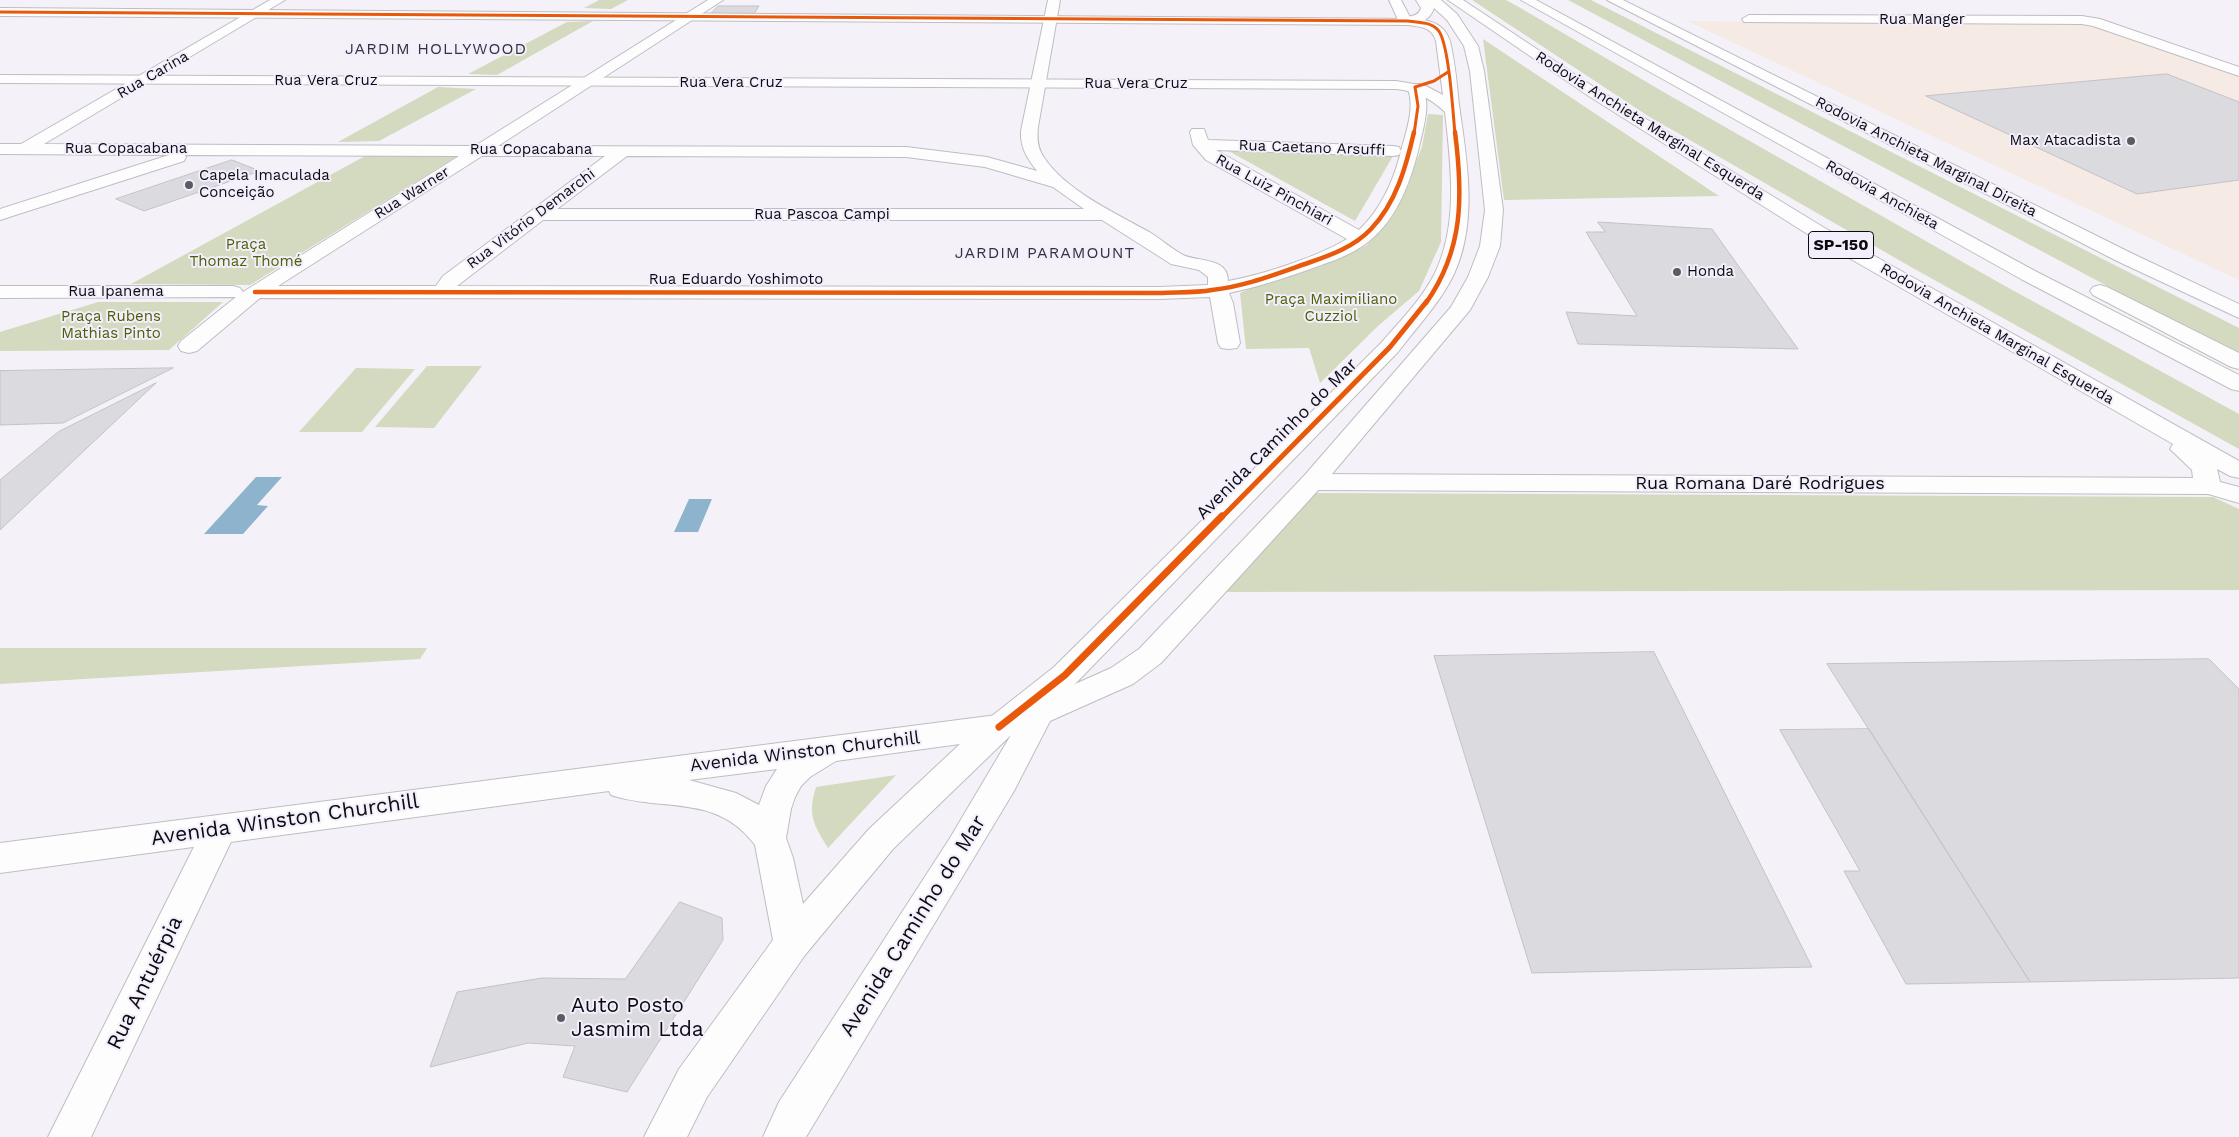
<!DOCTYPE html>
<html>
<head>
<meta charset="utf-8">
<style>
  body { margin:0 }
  canvas { display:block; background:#f4f2f8 }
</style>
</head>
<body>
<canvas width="2239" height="1137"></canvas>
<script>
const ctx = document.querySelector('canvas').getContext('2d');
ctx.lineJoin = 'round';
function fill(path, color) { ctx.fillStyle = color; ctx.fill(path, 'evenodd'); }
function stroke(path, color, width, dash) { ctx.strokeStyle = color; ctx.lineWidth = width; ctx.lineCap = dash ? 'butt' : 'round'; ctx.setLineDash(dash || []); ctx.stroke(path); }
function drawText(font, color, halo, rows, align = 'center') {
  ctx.font = font + ' "Work Sans",sans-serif'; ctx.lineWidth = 4; ctx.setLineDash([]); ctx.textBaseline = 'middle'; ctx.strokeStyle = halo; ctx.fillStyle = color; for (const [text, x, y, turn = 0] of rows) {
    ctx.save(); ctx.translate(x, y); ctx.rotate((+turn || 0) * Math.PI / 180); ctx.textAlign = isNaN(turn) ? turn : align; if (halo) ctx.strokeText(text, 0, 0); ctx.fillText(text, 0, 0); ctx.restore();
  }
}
fill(new Path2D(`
  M 1687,21 L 2088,25 L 2239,77 L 2239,280 Z`), '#f5eae4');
fill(new Path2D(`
  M 599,0 L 628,0 L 611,9 L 584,8 Z
  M 1472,0 L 1506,0 L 1517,6 L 1667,94 L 2005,286 L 2239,414 L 2239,449 L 1911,267 L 1648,116 Z
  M 1568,0 L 1591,0 L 2239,328 L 2239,353 L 2162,315 Z
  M 593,21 L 497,75 L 468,74 L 567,22 Z
  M 1483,39 L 1719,196 L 1504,200 Z
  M 438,87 L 476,89 L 379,141 L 338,142 Z
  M 1428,114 L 1443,115 L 1441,242 L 1419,291 L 1378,326 L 1320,383 L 1309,348 L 1246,349 L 1240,293 L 1277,277 L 1343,257 L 1367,245 L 1389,218 L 1409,179 L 1422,147 Z
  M 1225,149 L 1393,156 L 1355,221 Z
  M 459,155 L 250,285 L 131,284 L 365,156 Z
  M 98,302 L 223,302 L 169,350 L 0,351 L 0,332 Z
  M 427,366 L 482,366 L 434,428 L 375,427 Z
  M 356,368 L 415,369 L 362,432 L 299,432 Z
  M 1313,493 L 2213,497 L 2239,509 L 2239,590 L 1221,592 Z
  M 0,648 L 427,648 L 420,659 L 0,684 Z
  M 896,775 L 828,848 C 814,825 807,815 816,787 Z`), '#d3dac0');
fill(new Path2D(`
  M 256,477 L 282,477 L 257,505 L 268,506 L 243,534 L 204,534 Z
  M 689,499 L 712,499 L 698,532 L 674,532 Z`), '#8eb4cd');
const building = new Path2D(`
  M 718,6 L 759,6 L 754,14 L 711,14 Z
  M 2167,74 L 2239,102 L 2239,180 L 2137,194 L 1926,96 Z
  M 232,160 L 260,171 L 144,211 L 116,199 Z
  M 1598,222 L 1712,229 L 1798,349 L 1578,344 L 1566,312 L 1637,316 L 1586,232 L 1605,232 Z
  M 173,368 L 63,423 L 0,425 L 0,371 Z
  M 156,383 L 0,530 L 0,480 L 58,432 Z
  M 1654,652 L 1812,967 L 1532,973 L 1434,656 Z
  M 2209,659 L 2239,689 L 2239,978 L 2030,982 L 1827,664 Z
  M 1869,729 L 2030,982 L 1906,984 L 1844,871 L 1860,871 L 1780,730 Z
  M 680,902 L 722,918 L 723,940 L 627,1092 L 563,1077 L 575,1046 L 528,1043 L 430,1067 L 457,992 L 542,978 L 625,979 Z`);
fill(building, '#dbdadf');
stroke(building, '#c4c2c7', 1);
const minor = new Path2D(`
  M 270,0 L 285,0 L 44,144 L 475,146 L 708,0 L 723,0 L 498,146 L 906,147 L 987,157 L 1037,171 C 1027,158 1020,147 1021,131 L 1048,0 L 1060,0 L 1038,127 C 1037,137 1037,147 1043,156 C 1064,190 1117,214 1151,233 C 1162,240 1172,249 1183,255 C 1198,262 1228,257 1228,281 C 1262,275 1317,257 1347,239 L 1206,160 L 1193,145 L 1190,132 L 1192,129 L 1204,129 L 1208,140 L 1393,146 L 1399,147 L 1401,151 C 1406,132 1416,106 1407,87 L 1410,84 L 1420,84 C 1432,100 1424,125 1420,143 C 1412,178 1398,219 1368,242 C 1352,255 1332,261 1313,268 C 1285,278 1258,287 1229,293 L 1233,303 L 1240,343 L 1237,348 L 1229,349 L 1221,348 L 1218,343 L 1210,297 L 1159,299 L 260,298 L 197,351 L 189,353 L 181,351 L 178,346 L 181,341 L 236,297 L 0,298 L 0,286 L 233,286 L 240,288 L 243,292 L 459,156 L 185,155 L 186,157 L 184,161 L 0,220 L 0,209 L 169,155 L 0,154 L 0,144 L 21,144 ZM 1216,150 L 1393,156 L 1399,155 L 1401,151 C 1394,180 1381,209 1359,230 ZM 482,156 L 605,156 L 443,276 L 436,286 L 278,286 ZM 627,156 L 906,157 L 985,167 L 1053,187 L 1084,209 L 557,209 ZM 543,220 L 1102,220 L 1171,264 L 1199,270 L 1208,277 L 1208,285 L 1159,287 L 457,286 Z
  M 1389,0 L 1401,0 L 1412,21 L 1410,24 L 1400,24 Z
  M 1749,15 L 2082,16 L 2100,19 L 2239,67 L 2239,76 L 2093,26 L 2082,24 L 1744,22 L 1742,19 Z
  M 1312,474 L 2207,478 L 2216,481 L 2220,486 L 2216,491 L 2207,494 L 1312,490 L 1303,487 L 1299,482 L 1303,477 Z
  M 220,815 L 232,819 L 237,829 L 91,1137 L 48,1137 L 208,819 Z`);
const tertiary = new Path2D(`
  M 0,8 L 1419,19 C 1435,22 1444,25 1450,41 C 1455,62 1457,84 1459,105 C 1467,160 1478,222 1454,274 C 1440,303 1417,327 1398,352 L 1076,683 L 1010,735 L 999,739 L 988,735 L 983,727 L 988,719 L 1054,667 L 1382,342 C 1400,321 1421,300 1434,275 C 1459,225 1451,165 1445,112 C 1430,98 1416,91 1396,89 L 0,83 L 0,75 L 1396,81 L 1426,86 L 1443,95 L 1436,41 C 1432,27 1421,27 1408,25 L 0,16 Z`);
const secondary = new Path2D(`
  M 1416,0 L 1441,0 L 1457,14 L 1478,46 L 1484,71 L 1503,210 L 1500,246 L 1488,277 L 1470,310 L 1321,487 L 1161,663 L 1133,684 L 1050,721 L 1014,791 L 806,1137 L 763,1137 L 779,1102 L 950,838 L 1011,735 L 893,849 L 805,955 L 707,1097 L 687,1137 L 644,1137 L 679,1069 L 773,940 L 755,845 C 717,793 662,812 611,795 L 609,791 L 0,873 L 0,843 L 997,715 L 1028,705 L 1111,668 L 1139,649 L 1303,477 L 1451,307 L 1468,277 L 1480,246 L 1485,210 L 1470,71 L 1464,46 L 1447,20 L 1434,8 C 1430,21 1416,27 1403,24 L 1401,21 L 1403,18 C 1411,16 1419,16 1421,8 ZM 960,744 L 869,829 L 803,904 L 793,858 L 786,838 L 791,809 L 795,797 L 801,786 L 810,777 L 836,761 ZM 777,769 L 766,786 L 759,805 L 736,793 L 689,780 Z`);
const trunk = new Path2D(`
  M 1448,0 L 1463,0 L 1597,89 L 1823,227 L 2239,461 L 2239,478 L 2230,476 L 2217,469 L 2220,482 L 2239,487 L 2239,503 L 2198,491 L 2194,486 L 2192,470 L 2170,449 L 2173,444 L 1809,235 L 1587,95 Z
  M 1607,0 L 1623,0 L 2131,253 L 2239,304 L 2239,318 L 2117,261 Z`);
const motorway = new Path2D(`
  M 1521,0 L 1536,0 L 2035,271 L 2239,375 L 2239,391 L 2231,389 L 2021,279 Z
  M 2100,285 L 2107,287 L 2239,353 L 2239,369 L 2231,367 L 2093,295 L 2090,291 L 2093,287 Z`);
stroke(minor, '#bfbdc2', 2);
stroke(tertiary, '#bfbdc2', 2);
stroke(secondary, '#bfbdc2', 2);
stroke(trunk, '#bfbdc2', 2);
stroke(motorway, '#bfbdc2', 2);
fill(minor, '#fdfdfe');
fill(tertiary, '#fdfdfe');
fill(secondary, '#fdfdfe');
fill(trunk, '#fdfdfe');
fill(motorway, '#fdfdfe');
stroke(new Path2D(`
  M 0,12 L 1408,21 C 1417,22 1431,22 1438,30 C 1449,42 1453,114 1455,134
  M 1414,134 L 1418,106 L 1415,87 L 1434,81 L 1448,72`), '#e8590c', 3);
stroke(new Path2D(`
  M 255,292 L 1159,293 C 1177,292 1195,293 1212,290 C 1246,286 1276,274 1308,263 C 1331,255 1354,247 1371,229 C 1396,203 1406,167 1414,132
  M 1426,303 C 1464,249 1463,195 1455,132`), '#e8590c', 4.5);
stroke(new Path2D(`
  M 1221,518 L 1390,347 L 1427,301`), '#e8590c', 5);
stroke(new Path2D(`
  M 999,727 L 1065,675 L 1222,516`), '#e8590c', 7);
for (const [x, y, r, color] of [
  [2131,141,5,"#5d5b61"],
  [189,185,5,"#5d5b61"],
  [1677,272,5,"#5d5b61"],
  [561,1018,5,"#5d5b61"]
]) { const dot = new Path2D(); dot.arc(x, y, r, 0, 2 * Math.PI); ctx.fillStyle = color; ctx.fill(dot); stroke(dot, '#f3eefc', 2); }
drawText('15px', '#0c0a0f', '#f3eefc', [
  ["Rua Manger",1922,20],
  ["Rua Carina",153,75,-30],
  ["Rua Vera Cruz",326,81],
  ["Rua Vera Cruz",731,83],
  ["Rua Vera Cruz",1136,84],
  ["Rodovia Anchieta Marginal Esquerda",1650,126,32],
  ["Rua Caetano Arsuffi",1312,148,2],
  ["Rua Copacabana",126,149],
  ["Rua Copacabana",531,150],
  ["Rodovia Anchieta Marginal Direita",1926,157,27],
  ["Rua Luiz Pinchiari",1274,190,29],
  ["Rua Warner",412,193,-32],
  ["Rodovia Anchieta",1882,195,29],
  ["Rua Pascoa Campi",822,215],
  ["Rua Vitório Demarchi",531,219,-37],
  ["Rua Eduardo Yoshimoto",736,280],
  ["Rua Ipanema",116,292],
  ["Rodovia Anchieta Marginal Esquerda",1997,334,30]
]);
drawText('15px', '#0c0a0f', '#f3eefc', [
  ["Max Atacadista",2121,141,"right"],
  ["Capela Imaculada",199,176],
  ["Conceição",199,193],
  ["Honda",1687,272]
], 'left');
drawText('15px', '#4e5f03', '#f3eefc', [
  ["Praça",246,245],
  ["Thomaz Thomé",246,262],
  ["Praça Maximiliano",1331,300],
  ["Cuzziol",1331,317],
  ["Praça Rubens",111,317],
  ["Mathias Pinto",111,334]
]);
ctx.letterSpacing = '1px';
drawText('16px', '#36323d', '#f3eefc', [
  ["JARDIM HOLLYWOOD",436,49],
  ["JARDIM PARAMOUNT",1045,253]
]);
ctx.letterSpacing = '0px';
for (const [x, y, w] of [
  [1841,245,65]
]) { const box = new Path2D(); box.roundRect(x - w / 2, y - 13.5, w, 27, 4); ctx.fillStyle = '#f3eefc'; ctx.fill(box); stroke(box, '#0c0a0f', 1); }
drawText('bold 16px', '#0c0a0f', null, [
  ["SP-150",1841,245]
]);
drawText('18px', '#0c0a0f', '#f3eefc', [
  ["Avenida Caminho do Mar",1277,439,-45],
  ["Rua Romana Daré Rodrigues",1760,484],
  ["Avenida Winston Churchill",805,752,-7]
]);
drawText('21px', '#0c0a0f', '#f3eefc', [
  ["Avenida Winston Churchill",285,820,-8],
  ["Avenida Caminho do Mar",913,926,-58],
  ["Rua Antuérpia",145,983,-64]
]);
drawText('21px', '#0c0a0f', '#f3eefc', [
  ["Auto Posto",571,1006],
  ["Jasmim Ltda",571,1030]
], 'left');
</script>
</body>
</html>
